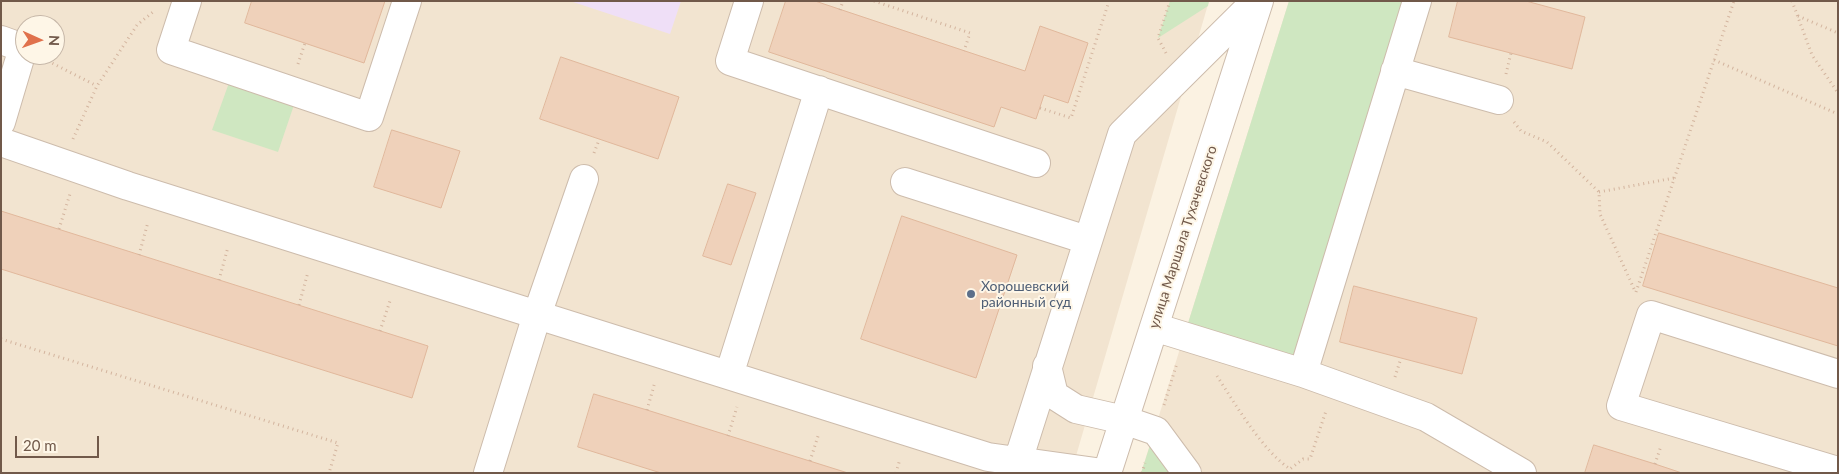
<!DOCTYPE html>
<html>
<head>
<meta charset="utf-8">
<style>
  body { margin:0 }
  #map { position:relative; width:1839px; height:474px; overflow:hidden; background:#fbf2e2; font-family:Lato,sans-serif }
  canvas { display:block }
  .frame { position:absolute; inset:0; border:2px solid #71594a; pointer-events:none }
  .north { position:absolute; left:15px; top:15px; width:50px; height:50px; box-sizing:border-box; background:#fef6e7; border:1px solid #c6b7a8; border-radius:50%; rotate:92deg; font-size:14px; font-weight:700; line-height:20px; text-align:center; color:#71594a }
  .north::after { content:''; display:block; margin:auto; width:18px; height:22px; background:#e0714c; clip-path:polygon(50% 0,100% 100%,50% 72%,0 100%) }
  .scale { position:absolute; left:15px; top:436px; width:84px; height:22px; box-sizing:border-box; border:2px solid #71594a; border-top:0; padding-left:6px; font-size:15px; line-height:18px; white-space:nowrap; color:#71594a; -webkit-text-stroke:4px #fef6e7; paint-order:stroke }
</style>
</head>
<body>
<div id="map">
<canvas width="1839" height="474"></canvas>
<div class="frame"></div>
<div class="north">N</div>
<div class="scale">20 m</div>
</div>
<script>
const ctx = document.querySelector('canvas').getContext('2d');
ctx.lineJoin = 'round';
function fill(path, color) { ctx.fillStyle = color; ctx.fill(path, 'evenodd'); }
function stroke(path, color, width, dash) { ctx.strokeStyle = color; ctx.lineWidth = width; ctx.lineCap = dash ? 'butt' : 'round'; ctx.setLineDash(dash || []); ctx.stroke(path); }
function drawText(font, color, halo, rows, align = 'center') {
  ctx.font = font + ' Lato,sans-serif'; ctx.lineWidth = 4; ctx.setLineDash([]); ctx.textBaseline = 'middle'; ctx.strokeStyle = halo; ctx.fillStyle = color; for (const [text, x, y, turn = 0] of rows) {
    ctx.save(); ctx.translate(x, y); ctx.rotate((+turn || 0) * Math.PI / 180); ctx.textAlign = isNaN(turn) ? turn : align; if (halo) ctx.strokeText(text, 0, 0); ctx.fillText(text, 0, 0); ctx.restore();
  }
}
fill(new Path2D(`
  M 1,1 L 1209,1 L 1071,473 L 1,473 ZM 25,25 L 55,25 L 55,55 L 25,55 Z
  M 1289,1 L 1838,1 L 1838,473 L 1141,473 Z`), '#f2e4d0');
fill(new Path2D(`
  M 570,1 L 681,1 L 670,34 Z`), '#efdff7');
fill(new Path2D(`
  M 1170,1 L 1209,1 L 1208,6 L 1158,38 Z
  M 1289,1 L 1417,1 L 1303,373 L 1184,336 Z
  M 230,80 L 295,102 L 278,152 L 212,130 Z
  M 1153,436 L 1180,473 L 1141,473 Z`), '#cfe7c1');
const building = new Path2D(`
  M 252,1 L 385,1 L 364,63 L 245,23 Z
  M 786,1 L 815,1 L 1025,71 L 1040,26 L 1088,43 L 1068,103 L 1044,95 L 1036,119 L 1001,107 L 994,127 L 769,52 Z
  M 1458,1 L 1526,1 L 1585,17 L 1572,69 L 1449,37 Z
  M 561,57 L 679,97 L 658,159 L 540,119 Z
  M 392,130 L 460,151 L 441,208 L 374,187 Z
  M 728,184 L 756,193 L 731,265 L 703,256 Z
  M 1,211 L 428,346 L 412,398 L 1,269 Z
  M 902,216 L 1017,255 L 976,378 L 861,339 Z
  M 1659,233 L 1838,288 L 1838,346 L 1643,286 Z
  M 1354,286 L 1477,318 L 1462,374 L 1340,342 Z
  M 594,394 L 647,410 L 848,473 L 661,473 L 578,447 Z
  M 1594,445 L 1655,464 L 1682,473 L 1585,473 Z`);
fill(building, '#efd1ba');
stroke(building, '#e1b89c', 1);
const minor = new Path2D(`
  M 187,1 L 171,50 L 369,117 L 407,1
  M 749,1 L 730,61 L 1036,163
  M 1,40 L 23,48 L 1,122
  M 1395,71 L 1499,100
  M 1,142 L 128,186 L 988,457 L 1103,473
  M 905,182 L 1087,240
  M 1154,327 L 1303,373 L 1417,1
  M 1047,366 L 1054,395 L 1076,409 L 1124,420 L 1156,431 L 1187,473
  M 1303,373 L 1426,417 L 1522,473
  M 1838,374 L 1651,315 L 1621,406 L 1838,471
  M 729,375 L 819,90
  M 1018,461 L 1122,134 L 1256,1
  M 488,473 L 537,315 L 584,179
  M 1107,473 L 1259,1`);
stroke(minor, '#cdbcac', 30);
stroke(new Path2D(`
  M 874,1 L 970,33 L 964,51
  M 1792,1 L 1812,55 L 1838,93
  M 840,10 L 843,1
  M 1798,16 L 1838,33
  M 1166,53 L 1158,38 L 1170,1
  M 1714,60 L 1838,114
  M 48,61 L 97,86
  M 298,64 L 305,43
  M 1506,74 L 1511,53
  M 1040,108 L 1071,118 L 1109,1
  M 1514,122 L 1521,131 L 1547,142 L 1599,192 L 1600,214 L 1635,291
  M 73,139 L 97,86 L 137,25 L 153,12
  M 594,153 L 599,140
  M 1599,192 L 1674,178
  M 59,229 L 70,194
  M 139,255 L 148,222
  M 219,280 L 228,247
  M 1636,292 L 1734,1
  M 299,305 L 308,272
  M 380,331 L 391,298
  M 1,339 L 338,443 L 329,473
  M 1217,376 C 1236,405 1262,450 1290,469 L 1303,459 L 1310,459 L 1326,411
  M 1395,377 L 1401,358
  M 1164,405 L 1177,363
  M 647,410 L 655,382
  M 728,436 L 737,407
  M 810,461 L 819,433
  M 1655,464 L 1661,446
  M 896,473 L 900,459
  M 1142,473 L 1145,463`), '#d3b49e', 3, [1, 4]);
stroke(minor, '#fff', 28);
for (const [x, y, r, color] of [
  [971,294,5,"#5c6f8a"]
]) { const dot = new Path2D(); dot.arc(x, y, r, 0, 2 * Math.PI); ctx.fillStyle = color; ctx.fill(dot); stroke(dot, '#fef6e7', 2); }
drawText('14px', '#71594a', '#fef6e7', [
  ["улица Маршала Тухачевского",1183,237,-72]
]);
drawText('14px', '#4e5e75', '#fef6e7', [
  ["Хорошевский",981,286],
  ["районный суд",981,302]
], 'left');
</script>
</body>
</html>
